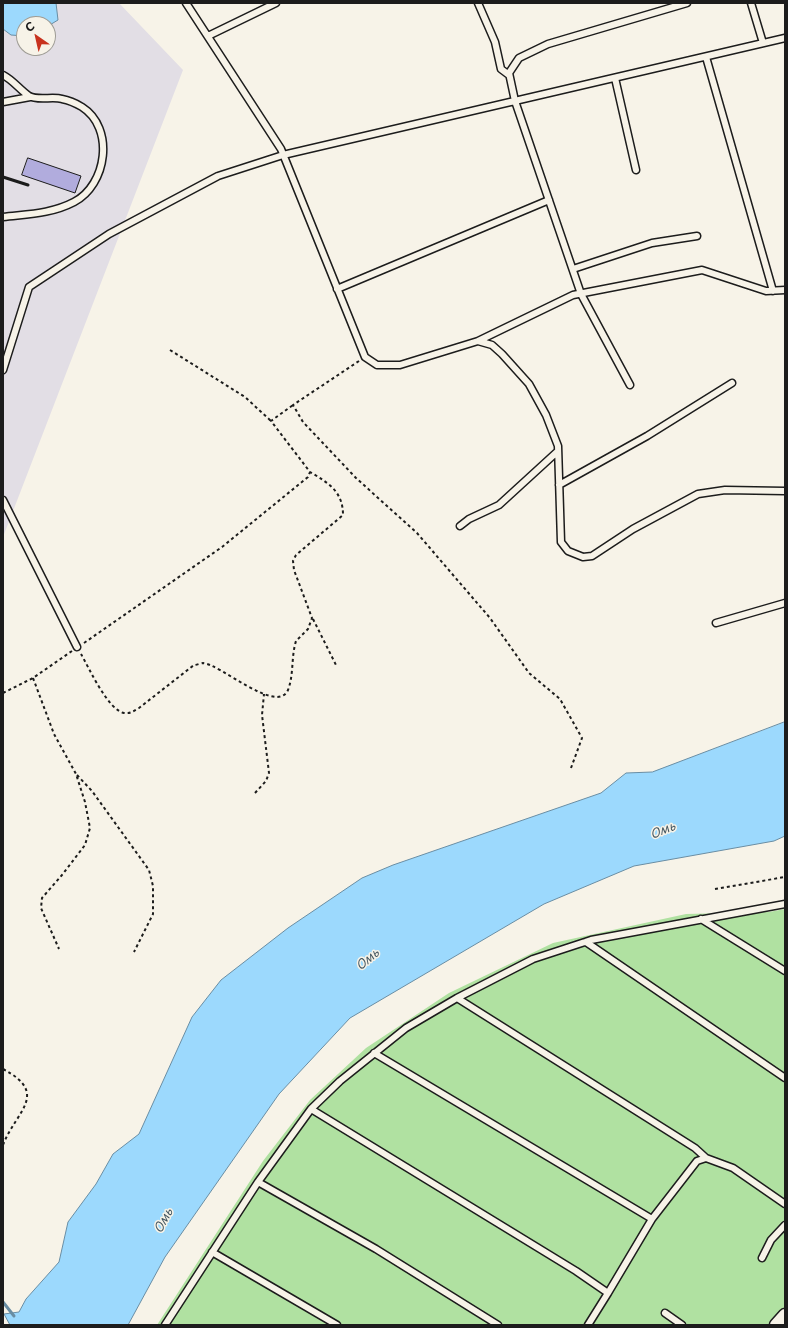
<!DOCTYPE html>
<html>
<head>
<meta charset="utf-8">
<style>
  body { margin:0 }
  #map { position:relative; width:788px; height:1328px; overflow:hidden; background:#f7f3e8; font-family:"Playpen Sans",sans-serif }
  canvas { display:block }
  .frame { position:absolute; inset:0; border:4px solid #1c1c1c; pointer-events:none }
  .north { position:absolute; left:16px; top:16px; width:40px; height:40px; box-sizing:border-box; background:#f7f3e8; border:1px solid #9f9d96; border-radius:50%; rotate:326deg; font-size:11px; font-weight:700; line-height:16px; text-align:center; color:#1c1c1c }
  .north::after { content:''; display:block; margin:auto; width:14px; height:18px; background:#c8321e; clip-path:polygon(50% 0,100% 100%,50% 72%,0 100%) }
</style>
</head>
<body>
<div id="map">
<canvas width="788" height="1328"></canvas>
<div class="frame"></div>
<div class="north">С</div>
</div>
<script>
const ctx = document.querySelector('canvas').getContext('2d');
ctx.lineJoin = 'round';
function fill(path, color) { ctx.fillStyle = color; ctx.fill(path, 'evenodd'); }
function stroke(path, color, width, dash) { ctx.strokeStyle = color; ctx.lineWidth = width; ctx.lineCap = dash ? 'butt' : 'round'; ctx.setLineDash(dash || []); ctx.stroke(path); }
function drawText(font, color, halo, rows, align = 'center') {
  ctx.font = font + ' "Playpen Sans",sans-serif'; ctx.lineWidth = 3; ctx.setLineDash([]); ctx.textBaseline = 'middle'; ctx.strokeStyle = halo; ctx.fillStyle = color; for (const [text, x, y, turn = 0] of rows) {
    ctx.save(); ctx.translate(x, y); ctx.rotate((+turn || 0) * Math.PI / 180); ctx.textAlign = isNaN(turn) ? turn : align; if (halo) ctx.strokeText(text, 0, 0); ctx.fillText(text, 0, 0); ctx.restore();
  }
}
fill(new Path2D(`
  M 3,3 L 119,3 L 183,70 L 3,537 ZM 24,24 L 48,24 L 48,48 L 24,48 Z`), '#e2dee5');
fill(new Path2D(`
  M 785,909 L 785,1325 L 157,1325 L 263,1161 L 310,1100 L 366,1048 L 449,993 L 553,943 L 686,914 L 769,912 Z`), '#b0e1a1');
const water = new Path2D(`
  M 3,3 L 56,3 L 58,20 L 48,26 L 48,24 L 24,24 L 24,36 L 11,35 L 3,29 Z
  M 785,722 L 785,836 L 774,841 L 634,866 L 544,904 L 350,1018 L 279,1094 L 165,1257 L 128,1325 L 10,1325 L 4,1314 L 19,1312 L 26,1299 L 59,1262 L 68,1222 L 96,1184 L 113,1154 L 139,1134 L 192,1017 L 221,980 L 288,928 L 362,878 L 393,865 L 601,793 L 626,773 L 652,772 Z`);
fill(water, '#9cd9fd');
stroke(water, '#698da3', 1);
stroke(new Path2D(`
  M 3,1302 L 14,1316`), '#698da3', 3);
const building = new Path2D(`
  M 28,158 L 81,176 L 75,193 L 22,175 Z`);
fill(building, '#b1acdd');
stroke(building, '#1c1c1c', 1);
const service = new Path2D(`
  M 186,3 L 281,149 L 365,357 L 377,365 L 400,365 L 478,341 L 492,345 L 502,354 L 529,384 L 546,415 L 558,446 L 561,542 L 568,551 L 583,557 L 592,556 L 633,529 L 698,494 L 725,490 L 785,491
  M 478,3 L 495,42 L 501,69 L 509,75
  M 751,3 L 763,43
  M 208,36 L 276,3
  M 706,57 L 773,291
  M 3,75 C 13,80 20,90 29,96 C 38,101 53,96 62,99 C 68,100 77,104 82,107 C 115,128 107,185 74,202 C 51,214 27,214 3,217
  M 615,78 L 636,170
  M 3,102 L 30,97
  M 573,269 L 652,243 L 697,236
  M 337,289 L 549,200
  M 478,341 L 573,295 L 702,270 L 766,291 L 785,290
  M 3,370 L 29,287 L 109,234 L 218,176 L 283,155 L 785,38
  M 630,385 L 581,294 L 515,101 L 509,73 L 519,58 L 548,44 L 687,3
  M 559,485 L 647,436 L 732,383
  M 3,500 L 77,647
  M 460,526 L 469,519 L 499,505 L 558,451
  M 716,623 L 785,603
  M 701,919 L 785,971
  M 586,942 L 785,1078
  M 457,998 L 695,1148 L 706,1158
  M 374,1053 L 652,1219
  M 311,1109 L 576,1271 L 608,1293 L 652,1219 L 697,1161 L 706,1158 L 733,1168 L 785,1204
  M 258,1182 L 376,1249 L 498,1325
  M 212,1252 L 337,1325
  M 762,1258 L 771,1240 L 785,1225
  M 665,1313 L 682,1325
  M 165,1325 L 258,1182 L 311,1109 L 340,1081 L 406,1028 L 457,998 L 533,959 L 591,940 L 785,904
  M 588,1325 L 608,1293`);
const minor = new Path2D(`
  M 776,1325 L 785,1315`);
stroke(service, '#1c1c1c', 9);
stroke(minor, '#1c1c1c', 15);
stroke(new Path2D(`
  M 170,350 L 245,397 L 271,421
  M 359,361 L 293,405 L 303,422 L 356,478 L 417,533 L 490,618 L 529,673 L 560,699 L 582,738 L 571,768
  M 313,619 L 337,667
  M 84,643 L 222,547 L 308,477 L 310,472 L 271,421 L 293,405
  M 81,654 C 89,668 108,710 124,713 C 130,714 134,711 139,708 L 194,665 C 197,665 201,663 203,663 C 220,664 277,715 288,690 C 294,674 291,657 296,641 L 308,629 L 312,618 L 294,570 L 293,561 L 296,555 L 343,515 C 343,492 329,483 310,472
  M 33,678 L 54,734 L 76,774 L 85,802 L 90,828 L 85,845 L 62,875 L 42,898 L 41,908 L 59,949
  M 3,693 L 33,678 L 72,651
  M 77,775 L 92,791 L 149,870 L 153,886 L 153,914 L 134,952
  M 255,793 L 266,781 L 269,773 L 262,715 L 264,694
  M 715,889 L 785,877
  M 3,1069 C 50,1094 16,1111 3,1145`), '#1c1c1c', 2, [3, 3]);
stroke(service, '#f7f3e8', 6);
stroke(minor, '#f7f3e8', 12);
stroke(new Path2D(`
  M 3,177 L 28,185`), '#1c1c1c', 3);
drawText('italic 12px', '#425560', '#f7f3e8', [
  ["Омь",663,831,-22],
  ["Омь",368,960,-40],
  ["Омь",164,1221,-61]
]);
</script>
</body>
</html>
